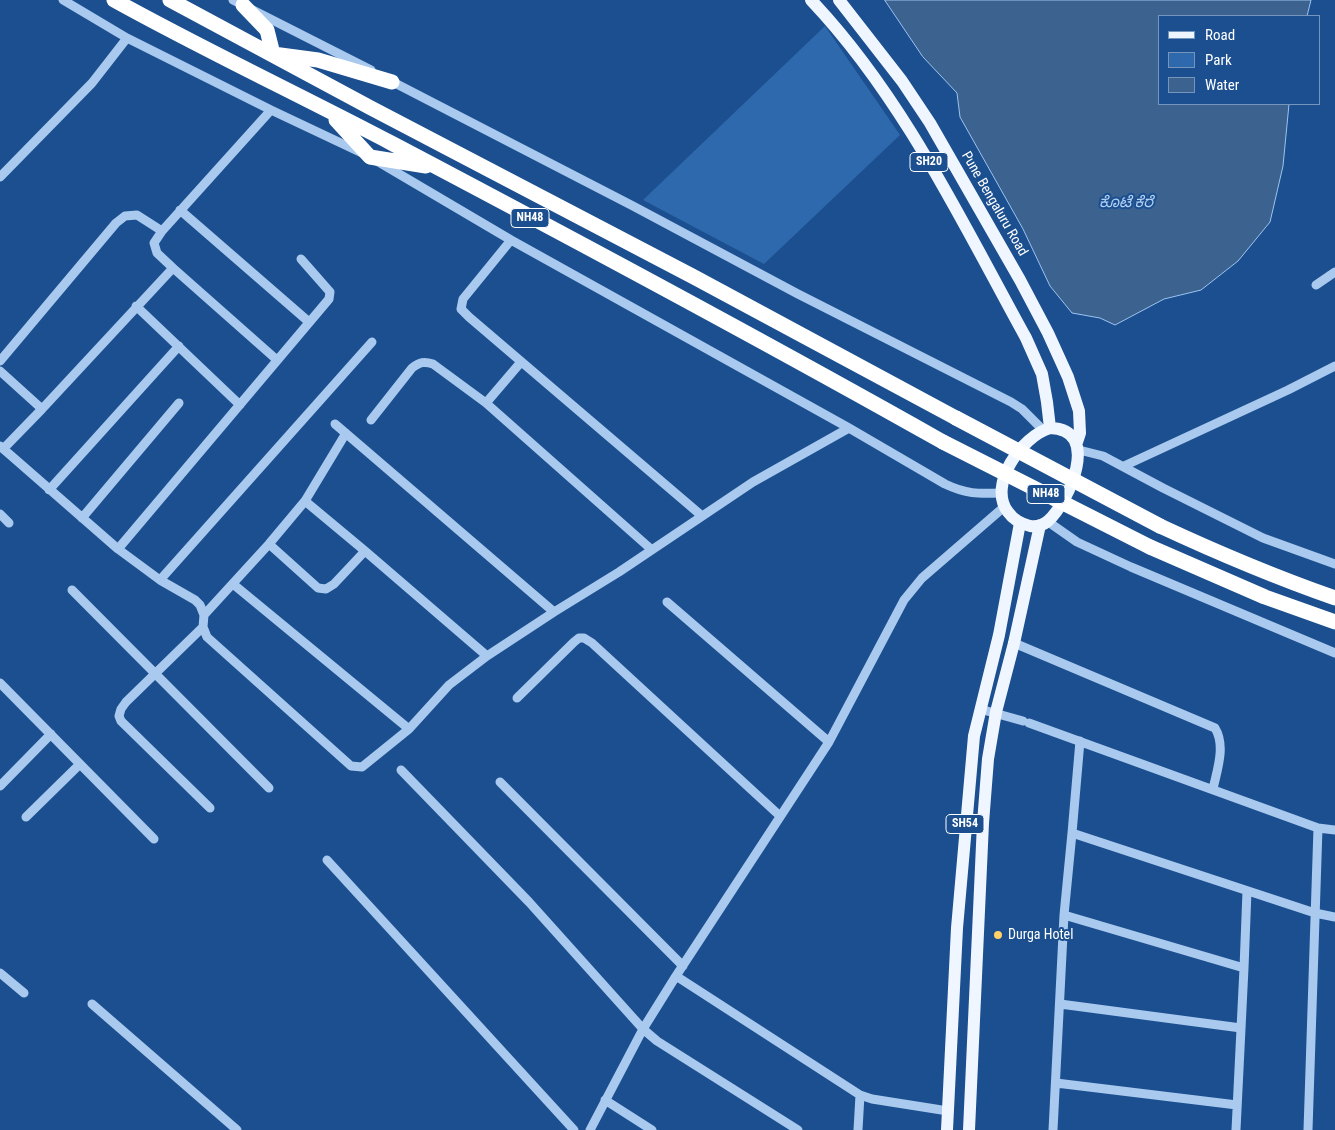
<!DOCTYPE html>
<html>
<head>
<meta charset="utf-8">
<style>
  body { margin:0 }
  #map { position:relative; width:1335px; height:1130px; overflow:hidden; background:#1b4f8f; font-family:"Roboto Condensed",sans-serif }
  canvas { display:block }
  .legend { position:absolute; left:1158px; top:15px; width:162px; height:90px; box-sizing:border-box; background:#1b4f8f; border:1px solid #7695bc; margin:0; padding:6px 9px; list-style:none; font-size:15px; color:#fff }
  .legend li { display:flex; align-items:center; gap:10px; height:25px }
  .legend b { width:25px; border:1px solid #7695bc }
</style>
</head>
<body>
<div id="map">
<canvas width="1335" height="1130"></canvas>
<ul class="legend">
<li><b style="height:6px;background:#f0f6ff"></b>Road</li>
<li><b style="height:14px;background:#2e69ad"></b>Park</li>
<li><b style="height:14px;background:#3c6290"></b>Water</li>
</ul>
</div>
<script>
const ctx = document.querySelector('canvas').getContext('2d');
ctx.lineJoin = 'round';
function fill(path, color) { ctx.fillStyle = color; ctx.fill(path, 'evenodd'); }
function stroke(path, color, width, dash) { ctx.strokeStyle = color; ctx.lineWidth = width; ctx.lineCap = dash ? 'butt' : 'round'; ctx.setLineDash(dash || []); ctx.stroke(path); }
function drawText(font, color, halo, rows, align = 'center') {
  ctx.font = font + ' "Roboto Condensed","Noto Sans Kannada",sans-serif'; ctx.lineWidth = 4; ctx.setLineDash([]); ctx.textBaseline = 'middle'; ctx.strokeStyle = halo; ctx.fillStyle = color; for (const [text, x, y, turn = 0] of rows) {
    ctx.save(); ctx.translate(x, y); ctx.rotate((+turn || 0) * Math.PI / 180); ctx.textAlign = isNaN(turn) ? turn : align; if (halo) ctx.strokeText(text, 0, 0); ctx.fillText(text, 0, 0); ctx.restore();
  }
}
fill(new Path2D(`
  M 825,26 L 900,135 L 764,264 L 643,200 Z`), '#2e69ad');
const water = new Path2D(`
  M 885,0 L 1311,0 L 1307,16 L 1159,16 L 1159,104 L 1289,104 L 1283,166 L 1270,222 L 1238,261 L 1201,290 L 1164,299 L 1115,325 L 1100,318 L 1072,313 L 1050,286 L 1023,229 L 960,117 L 957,93 L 923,57 Z`);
fill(water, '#3c6290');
stroke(water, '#9cc4f0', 1);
stroke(new Path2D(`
  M 63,0 L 127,38 L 271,110 L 362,153
  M 233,0 L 371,70
  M 389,80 L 633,206 L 798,294 L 1011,402 L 1022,409 L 1043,430
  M 271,110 L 162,231 L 154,243 L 157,253 L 173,268 L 277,360
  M 377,161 L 511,240 L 849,428 L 945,484 C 966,494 978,494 1000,493
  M 0,177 L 92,83 L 127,38
  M 180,210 L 309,322
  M 511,240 L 463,299 L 461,309 L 469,317 L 702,516
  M 1316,285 L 1335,272
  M 136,306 L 240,405
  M 0,361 L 116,223 L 125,216 L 137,215 L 162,231
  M 0,371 L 42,409
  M 486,403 L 521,362
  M 371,420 L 412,368 C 420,362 424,361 433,364 L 486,403 L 652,550
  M 335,424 L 554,612
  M 0,446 L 118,549 L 160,580 L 195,600 L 200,605 L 204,615 L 203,627 L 207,637 L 351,766 L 362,767 L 409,729 L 449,685 L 487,656 L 554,612 L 619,572 L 753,482 L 849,428
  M 3,449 L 42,409 L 173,268
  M 1079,450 L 1103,456 L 1163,488 L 1263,538 L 1335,564
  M 1124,466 L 1288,390 L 1335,366
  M 49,490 L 179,346
  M 305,501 L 365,551 L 487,656
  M 0,514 L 9,523
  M 82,518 L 179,403
  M 1047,521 L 1077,542 L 1131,567 L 1335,653
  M 269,544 L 318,588 L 326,589 L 334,584 L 365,551
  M 118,549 L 329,299 L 330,292 L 301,259
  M 160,580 L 372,342
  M 233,584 L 409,729
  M 72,590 L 269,788
  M 667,602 L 829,742
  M 204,615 L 269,544 L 305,501 L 346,433
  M 203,627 L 126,702 L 121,709 L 119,716 L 121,721 L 210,808
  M 1014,643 L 1215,728 C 1226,746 1217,770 1213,789
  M 0,683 L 154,839
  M 517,698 L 574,642 L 579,638 L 584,638 L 592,643 L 780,816
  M 980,709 L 1023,721
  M 1029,723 L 1318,828 L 1308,1130
  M 1080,741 L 1072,833 L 1315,913 L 1335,917
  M 401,770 L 529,902 L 643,1029 L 657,1041 L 798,1130
  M 500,782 L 683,966
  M 0,786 L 51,734
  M 26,817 L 80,764
  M 1318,828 L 1335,830
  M 1072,833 L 1064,915 L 1244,968 L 1247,891
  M 327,860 L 574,1130
  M 0,973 L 24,993
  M 676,976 L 860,1095 L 872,1099 L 948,1111
  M 92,1004 L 237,1130
  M 1060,1004 L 1241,1028
  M 1056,1083 L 1237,1105
  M 605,1100 L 652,1130
  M 590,1130 L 643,1029 L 676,976 L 829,742 L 904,600 L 922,578 L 1004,507
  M 858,1130 L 860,1095
  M 1053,1130 L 1064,915
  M 1236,1130 L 1244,968`), '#a9c9ee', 9);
stroke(new Path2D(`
  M 811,0 C 903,97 962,222 1026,338 L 1042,374 L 1047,402 L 1050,428
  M 839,0 L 902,81 L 930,123 L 1020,280 L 1048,333 L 1068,377 L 1079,411 L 1080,433 L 1077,442
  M 1050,428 C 1102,429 1069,502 1048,521 C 1043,525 1036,527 1030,526 C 1021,524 1013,519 1008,512 C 987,485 1022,436 1050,428 Z
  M 947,1130 L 957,928 L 974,736 L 999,635 L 1020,523
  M 969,1130 L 983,823 L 988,759 L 996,712 L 1014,643 L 1040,525`), '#f0f6ff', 12);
stroke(new Path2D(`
  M 114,0 C 206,51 302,96 395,145 C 579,242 762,340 943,442
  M 170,0 L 371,108 L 694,277 L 956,418
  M 243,5 L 267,30 L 273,54 L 318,60 L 392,82
  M 336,120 L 370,157 L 426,166
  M 1160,526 C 1218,553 1275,577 1335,598
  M 1150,547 L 1265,597 L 1335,622`), '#fff', 15);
stroke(new Path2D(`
  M 956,418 L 1160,526
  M 943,442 L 1150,547`), '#fff', 15);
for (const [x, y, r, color] of [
  [998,935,5,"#ffd166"]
]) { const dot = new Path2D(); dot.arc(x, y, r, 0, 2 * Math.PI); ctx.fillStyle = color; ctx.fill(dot); stroke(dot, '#1b4f8f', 2); }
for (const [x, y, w] of [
  [929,162,38],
  [530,218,38],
  [1046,494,38],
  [965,824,38]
]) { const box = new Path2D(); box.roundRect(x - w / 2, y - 9.5, w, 19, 4); ctx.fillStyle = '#1b4f8f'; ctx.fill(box); stroke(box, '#fff', 1); }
drawText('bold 12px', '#fff', null, [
  ["SH20",929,162],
  ["NH48",530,218],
  ["NH48",1046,494],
  ["SH54",965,824]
]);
drawText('14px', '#fff', '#1b4f8f', [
  ["Pune Bengaluru Road",994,204,60]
]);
drawText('14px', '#fff', '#1b4f8f', [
  ["Durga Hotel",1008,935]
], 'left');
drawText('italic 15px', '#b5d3f5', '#1b4f8f', [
  ["ಕೊಟೆ ಕೆರೆ",1126,203]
]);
</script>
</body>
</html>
